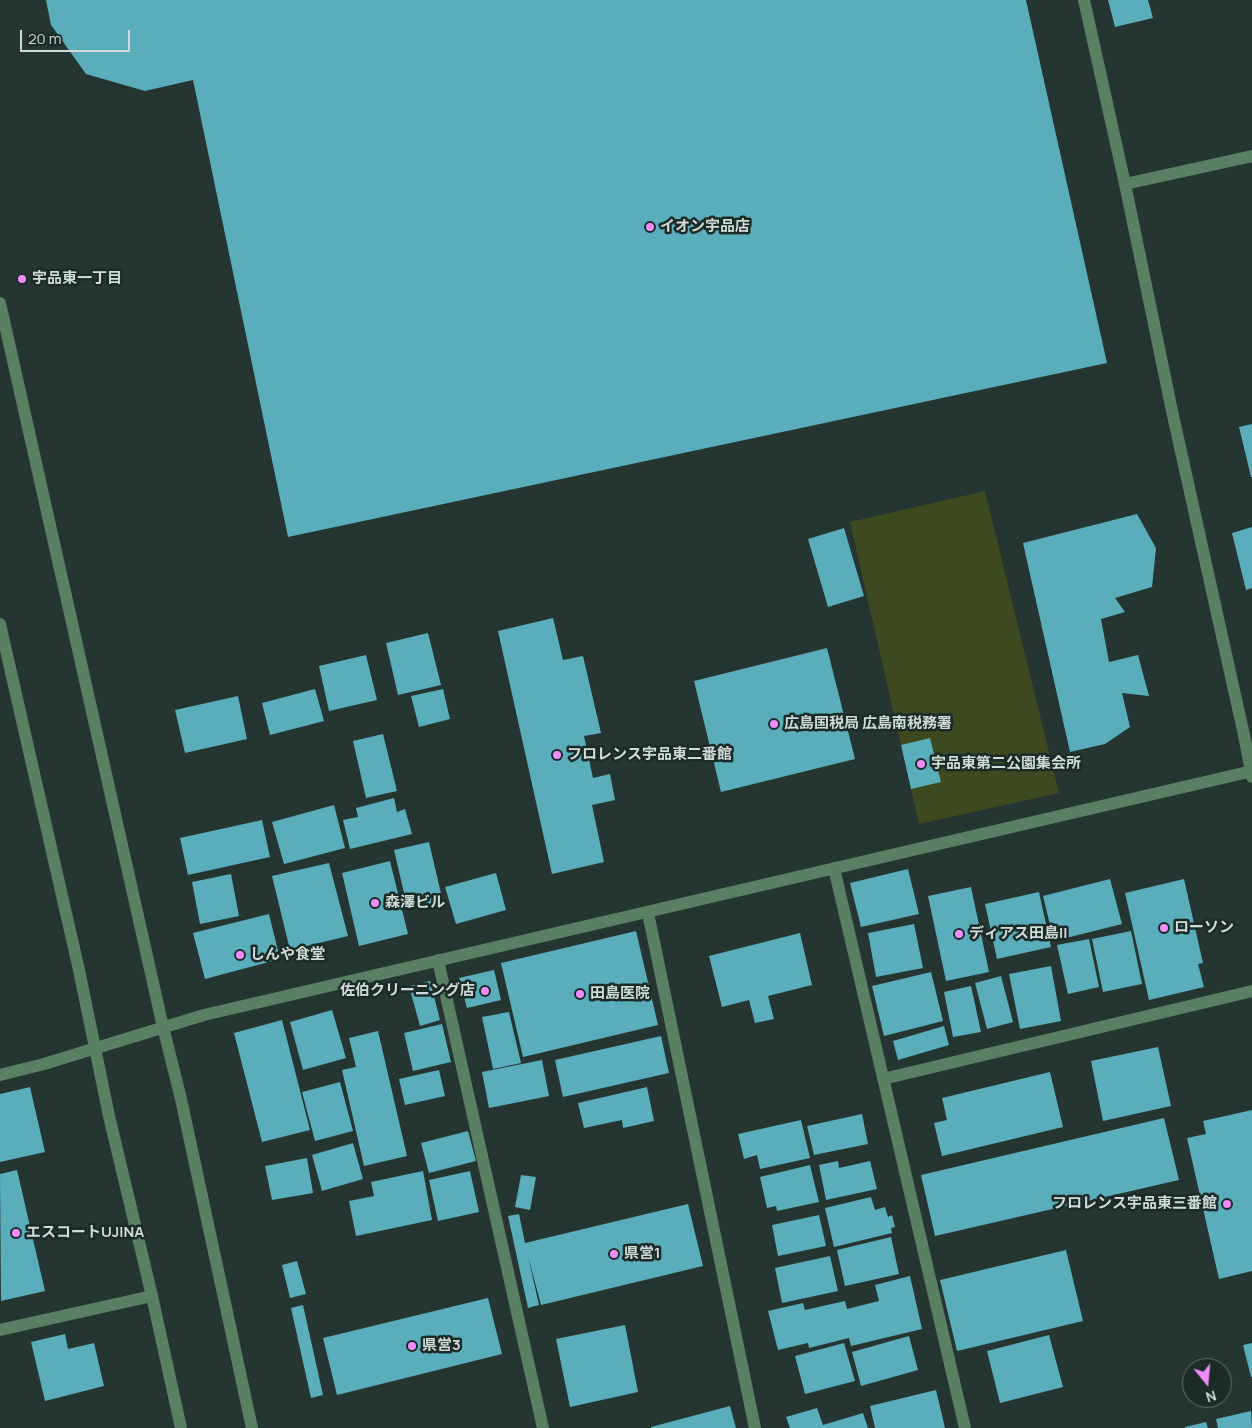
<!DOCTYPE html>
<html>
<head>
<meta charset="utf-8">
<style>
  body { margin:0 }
  #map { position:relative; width:1252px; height:1428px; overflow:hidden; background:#253531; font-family:Manrope,sans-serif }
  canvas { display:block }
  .north { position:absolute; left:1182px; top:1358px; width:50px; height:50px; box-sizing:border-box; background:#1b2b28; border:1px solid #63716e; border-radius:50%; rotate:163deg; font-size:14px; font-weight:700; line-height:20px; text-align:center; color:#d0dad8 }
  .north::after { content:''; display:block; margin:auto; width:18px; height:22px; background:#ee8cf8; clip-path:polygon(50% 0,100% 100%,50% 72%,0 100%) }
  .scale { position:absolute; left:20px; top:30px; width:110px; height:22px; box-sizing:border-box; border:2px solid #d0dad8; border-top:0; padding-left:6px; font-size:15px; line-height:18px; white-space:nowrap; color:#d0dad8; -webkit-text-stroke:4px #1b2b28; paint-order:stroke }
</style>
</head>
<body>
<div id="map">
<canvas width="1252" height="1428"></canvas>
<div class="north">N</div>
<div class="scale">20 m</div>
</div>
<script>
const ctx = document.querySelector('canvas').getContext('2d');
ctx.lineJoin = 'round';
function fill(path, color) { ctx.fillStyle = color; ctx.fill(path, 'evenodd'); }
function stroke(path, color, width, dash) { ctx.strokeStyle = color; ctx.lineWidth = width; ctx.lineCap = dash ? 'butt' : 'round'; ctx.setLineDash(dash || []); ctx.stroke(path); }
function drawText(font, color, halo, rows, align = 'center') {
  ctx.font = font + ' Manrope,"Noto Sans JP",sans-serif'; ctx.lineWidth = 5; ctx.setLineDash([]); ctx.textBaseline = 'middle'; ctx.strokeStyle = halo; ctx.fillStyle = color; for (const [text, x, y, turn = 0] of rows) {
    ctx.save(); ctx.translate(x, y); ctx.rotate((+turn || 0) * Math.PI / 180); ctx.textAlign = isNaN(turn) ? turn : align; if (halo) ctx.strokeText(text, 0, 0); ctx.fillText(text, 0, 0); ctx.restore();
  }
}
fill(new Path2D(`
  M 985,491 L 1059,793 L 919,824 L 850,522 Z`), '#3d491e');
fill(new Path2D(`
  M 46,0 L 1026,0 L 1107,363 L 288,537 L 193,80 L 145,91 L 86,74 L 51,25 Z
  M 1108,0 L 1148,0 L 1153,18 L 1115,27 Z
  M 1252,424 L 1252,477 L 1251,477 L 1239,427 Z
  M 1137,514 L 1156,548 L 1152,587 L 1115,598 L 1125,612 L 1101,619 L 1109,662 L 1138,655 L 1149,696 L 1122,693 L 1130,727 L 1105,744 L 1070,752 L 1023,543 Z
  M 1252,527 L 1252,588 L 1246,590 L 1232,533 Z
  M 844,528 L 864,596 L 828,607 L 808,539 Z
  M 553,618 L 563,660 L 583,656 L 601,733 L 584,736 L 593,778 L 610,774 L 615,800 L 592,805 L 604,862 L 552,874 L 498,631 Z
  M 428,633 L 441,685 L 398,695 L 386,643 Z
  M 827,648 L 855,759 L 721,792 L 694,681 Z
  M 366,655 L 377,700 L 329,711 L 319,666 Z
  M 315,689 L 324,721 L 270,735 L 262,703 Z
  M 443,689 L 450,719 L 419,727 L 411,696 Z
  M 238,696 L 247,739 L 185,753 L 175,710 Z
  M 383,734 L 397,791 L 366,798 L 353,741 Z
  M 930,738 L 941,782 L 911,789 L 901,745 Z
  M 394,798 L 397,812 L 405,809 L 412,834 L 350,849 L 343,820 L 358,817 L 356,808 Z
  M 334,805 L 345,848 L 284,864 L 272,822 Z
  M 262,820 L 270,857 L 188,875 L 180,838 Z
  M 429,842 L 443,902 L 408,910 L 394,850 Z
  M 390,861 L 408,934 L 359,946 L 342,873 Z
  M 329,863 L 348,936 L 290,950 L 272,876 Z
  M 908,869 L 919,914 L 861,927 L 850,883 Z
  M 496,873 L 506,910 L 456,924 L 445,887 Z
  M 231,874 L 239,916 L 200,924 L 192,882 Z
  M 1110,879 L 1122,924 L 1054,941 L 1043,896 Z
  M 1184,879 L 1203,963 L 1198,964 L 1204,987 L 1149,1000 L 1125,893 Z
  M 971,887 L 989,972 L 946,981 L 928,896 Z
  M 1039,892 L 1051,947 L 997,959 L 985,904 Z
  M 269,914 L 280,959 L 205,979 L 193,933 Z
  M 914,924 L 923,968 L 876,977 L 868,933 Z
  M 636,931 L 658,1025 L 523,1057 L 501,963 Z
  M 1131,931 L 1142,984 L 1103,992 L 1092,939 Z
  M 800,933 L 812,985 L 768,996 L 774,1019 L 755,1023 L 749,1000 L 722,1007 L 709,956 Z
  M 1089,939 L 1099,987 L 1068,994 L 1057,945 Z
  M 1051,966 L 1061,1021 L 1020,1029 L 1009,974 Z
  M 494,970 L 501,1000 L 467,1008 L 459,978 Z
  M 931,972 L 943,1021 L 884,1036 L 872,986 Z
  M 1001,976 L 1013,1022 L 987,1029 L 975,983 Z
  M 430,981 L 440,1020 L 420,1026 L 409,986 Z
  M 971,986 L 981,1032 L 953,1037 L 944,992 Z
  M 332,1010 L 346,1058 L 303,1070 L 290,1022 Z
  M 509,1012 L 521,1063 L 493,1069 L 482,1017 Z
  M 282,1020 L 310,1130 L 262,1142 L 234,1033 Z
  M 442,1024 L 451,1062 L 413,1071 L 404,1033 Z
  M 944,1026 L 949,1045 L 898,1060 L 893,1041 Z
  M 378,1031 L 407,1156 L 364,1166 L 342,1070 L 356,1067 L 349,1038 Z
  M 661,1036 L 669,1073 L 563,1097 L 555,1060 Z
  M 1158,1047 L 1171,1106 L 1103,1121 L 1091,1061 Z
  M 542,1060 L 549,1096 L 489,1108 L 482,1072 Z
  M 439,1070 L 445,1096 L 405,1105 L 399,1079 Z
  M 1050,1072 L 1063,1127 L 942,1156 L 934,1123 L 947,1120 L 942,1098 Z
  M 340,1082 L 353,1131 L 315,1141 L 302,1092 Z
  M 30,1087 L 45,1152 L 0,1162 L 0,1094 Z
  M 647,1087 L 654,1121 L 623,1128 L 622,1120 L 584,1128 L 578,1103 Z
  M 1252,1110 L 1252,1271 L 1219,1279 L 1187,1138 L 1206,1134 L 1203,1121 Z
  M 862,1114 L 868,1144 L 814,1155 L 807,1126 Z
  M 1164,1118 L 1179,1180 L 935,1236 L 921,1175 Z
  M 801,1120 L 810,1158 L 760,1169 L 757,1155 L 744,1159 L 738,1134 Z
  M 468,1131 L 476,1161 L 429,1173 L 421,1143 Z
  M 353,1143 L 363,1179 L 322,1191 L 312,1155 Z
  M 307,1158 L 313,1193 L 272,1200 L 265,1166 Z
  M 838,1161 L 839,1168 L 870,1161 L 877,1189 L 826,1200 L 819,1165 Z
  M 810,1165 L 819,1202 L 777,1211 L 776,1206 L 767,1208 L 760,1177 Z
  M 17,1170 L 45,1291 L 1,1301 L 0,1174 Z
  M 423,1171 L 432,1220 L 356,1236 L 349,1201 L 374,1196 L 371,1182 Z
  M 470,1171 L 479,1212 L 438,1221 L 429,1180 Z
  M 521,1175 L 536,1177 L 530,1210 L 515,1207 Z
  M 871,1197 L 875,1210 L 885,1207 L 888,1217 L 892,1215 L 895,1227 L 891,1228 L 892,1233 L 834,1247 L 825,1208 Z
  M 688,1204 L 703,1266 L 541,1305 L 528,1256 L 539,1305 L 528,1308 L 508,1216 L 519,1214 L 525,1243 Z
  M 819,1215 L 826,1246 L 778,1256 L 772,1225 Z
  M 891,1237 L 899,1274 L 845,1286 L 837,1250 Z
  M 1066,1250 L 1083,1321 L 957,1351 L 940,1280 Z
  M 830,1256 L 838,1291 L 782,1303 L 775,1268 Z
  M 297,1261 L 306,1294 L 290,1298 L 282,1265 Z
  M 910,1276 L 922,1329 L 851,1346 L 849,1338 L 809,1348 L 808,1343 L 778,1350 L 768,1311 L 803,1303 L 805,1310 L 845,1301 L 847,1309 L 879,1301 L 875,1285 Z
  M 488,1298 L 502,1354 L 337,1395 L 323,1338 Z
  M 303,1305 L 323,1395 L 311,1398 L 291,1308 Z
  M 625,1325 L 638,1392 L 570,1407 L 556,1339 Z
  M 65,1334 L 68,1349 L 94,1343 L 104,1386 L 45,1401 L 31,1342 Z
  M 1049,1335 L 1063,1387 L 1000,1403 L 987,1351 Z
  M 909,1336 L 918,1370 L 861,1386 L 852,1352 Z
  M 844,1343 L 855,1381 L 805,1394 L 795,1356 Z
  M 1252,1343 L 1252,1377 L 1251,1377 L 1243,1345 Z
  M 936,1390 L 945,1428 L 875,1428 L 870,1406 Z
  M 730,1406 L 736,1428 L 651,1428 L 651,1427 Z
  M 817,1408 L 823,1425 L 863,1413 L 868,1428 L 790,1428 L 786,1417 Z
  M 1251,1411 L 1252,1428 L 1218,1428 L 1216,1419 Z
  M 1206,1422 L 1208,1428 L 1185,1428 L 1185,1427 Z`), '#5aadba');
stroke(new Path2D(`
  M 1084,0 L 1125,184 L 1172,411 L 1244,735 L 1252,777
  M 1125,184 L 1252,156
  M 0,303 L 163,1027 L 181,1099 L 252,1428
  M 0,624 L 79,970 L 109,1116 L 152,1296 L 181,1428
  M 834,868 L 965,1428
  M 648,913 L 755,1428
  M 438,960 L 543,1428
  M 0,1075 L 44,1064 L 204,1015 L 1252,771
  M 883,1079 L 1252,991
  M 0,1330 L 152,1296`), '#598062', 12);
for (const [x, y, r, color] of [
  [650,227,5,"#ee8cf8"],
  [22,279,5,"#ee8cf8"],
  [774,724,5,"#ee8cf8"],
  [557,755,5,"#ee8cf8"],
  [921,764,5,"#ee8cf8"],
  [375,903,5,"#ee8cf8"],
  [1164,928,5,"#ee8cf8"],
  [959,934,5,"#ee8cf8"],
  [240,955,5,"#ee8cf8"],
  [485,991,5,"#ee8cf8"],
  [580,994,5,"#ee8cf8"],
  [1227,1204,5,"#ee8cf8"],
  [16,1233,5,"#ee8cf8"],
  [614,1254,5,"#ee8cf8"],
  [412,1346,5,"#ee8cf8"]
]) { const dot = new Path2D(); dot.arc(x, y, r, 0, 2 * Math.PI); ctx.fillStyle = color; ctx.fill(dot); stroke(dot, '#1b2b28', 2); }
drawText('bold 15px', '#d0dad8', '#1b2b28', [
  ["イオン宇品店",660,227],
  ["宇品東一丁目",32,279],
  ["広島国税局 広島南税務署",784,724],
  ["フロレンス宇品東二番館",567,755],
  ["宇品東第二公園集会所",931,764],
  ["森澤ビル",385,903],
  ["ローソン",1174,928],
  ["ディアス田島II",969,934],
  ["しんや食堂",250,955],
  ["佐伯クリーニング店",475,991,"right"],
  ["田島医院",590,994],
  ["フロレンス宇品東三番館",1217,1204,"right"],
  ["エスコートUJINA",26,1233],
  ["県営1",624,1254],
  ["県営3",422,1346]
], 'left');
</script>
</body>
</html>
